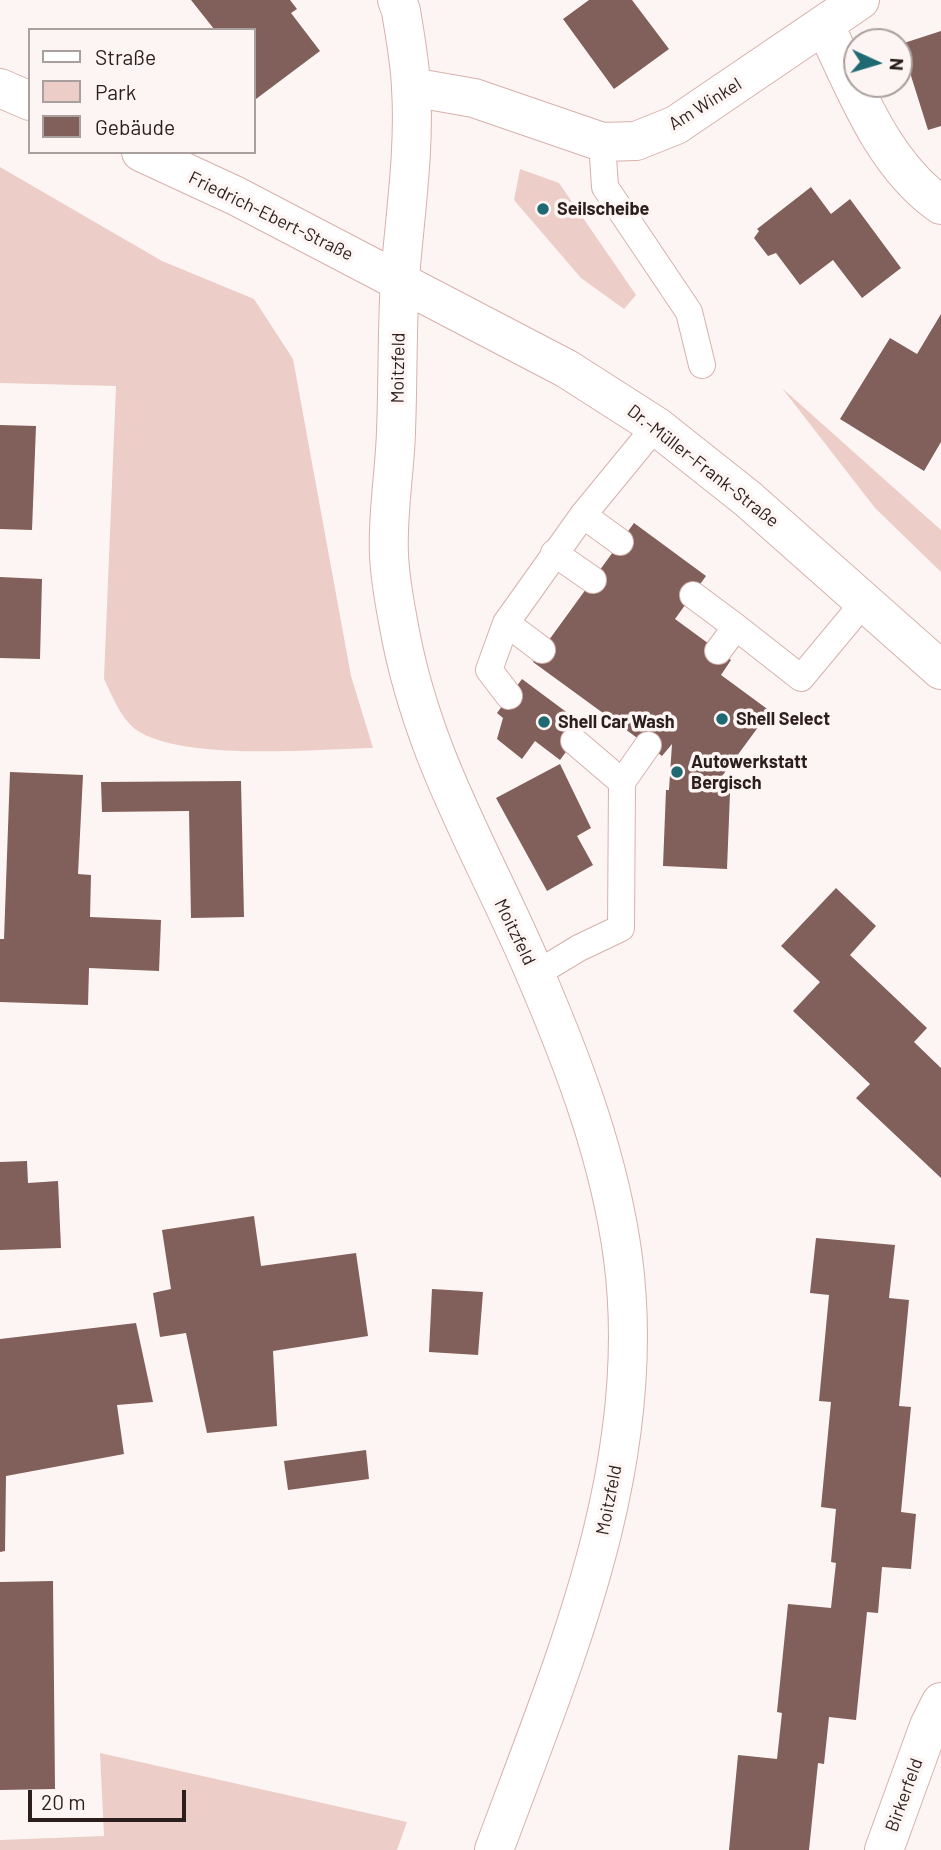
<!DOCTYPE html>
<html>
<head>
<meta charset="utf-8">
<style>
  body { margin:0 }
  #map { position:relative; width:941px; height:1850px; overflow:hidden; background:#fdf5f3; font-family:Barlow,sans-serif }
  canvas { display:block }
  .legend { position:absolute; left:28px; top:28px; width:228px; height:126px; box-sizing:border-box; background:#fdf5f3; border:2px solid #a99f9d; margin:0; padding:9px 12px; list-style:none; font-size:21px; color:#2c1e1c }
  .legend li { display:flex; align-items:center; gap:14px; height:35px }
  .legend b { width:35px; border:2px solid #a99f9d }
  .north { position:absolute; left:843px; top:28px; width:70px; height:70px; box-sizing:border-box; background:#fdf5f3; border:2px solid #a99f9d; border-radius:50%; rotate:94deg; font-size:19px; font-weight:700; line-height:28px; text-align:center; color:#2c1e1c }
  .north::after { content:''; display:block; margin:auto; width:24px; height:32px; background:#1f6973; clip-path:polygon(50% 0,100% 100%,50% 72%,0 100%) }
  .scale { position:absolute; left:28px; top:1790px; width:158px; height:32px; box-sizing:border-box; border:4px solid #2c1e1c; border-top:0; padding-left:9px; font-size:21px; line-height:24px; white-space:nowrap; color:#2c1e1c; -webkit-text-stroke:5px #fdf5f3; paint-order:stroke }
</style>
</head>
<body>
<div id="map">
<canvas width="941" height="1850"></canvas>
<ul class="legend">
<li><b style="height:9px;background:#fff"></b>Straße</li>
<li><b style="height:19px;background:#eccdc8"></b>Park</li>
<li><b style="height:19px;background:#815f5a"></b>Gebäude</li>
</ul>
<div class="north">N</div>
<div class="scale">20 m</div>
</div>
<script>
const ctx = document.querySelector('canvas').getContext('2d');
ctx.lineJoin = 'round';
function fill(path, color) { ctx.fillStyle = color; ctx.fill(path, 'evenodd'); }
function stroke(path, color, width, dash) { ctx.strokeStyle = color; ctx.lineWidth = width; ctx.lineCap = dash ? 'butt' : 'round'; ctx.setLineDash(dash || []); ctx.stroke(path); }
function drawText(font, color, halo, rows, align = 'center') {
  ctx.font = font + ' Barlow,sans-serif'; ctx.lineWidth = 7; ctx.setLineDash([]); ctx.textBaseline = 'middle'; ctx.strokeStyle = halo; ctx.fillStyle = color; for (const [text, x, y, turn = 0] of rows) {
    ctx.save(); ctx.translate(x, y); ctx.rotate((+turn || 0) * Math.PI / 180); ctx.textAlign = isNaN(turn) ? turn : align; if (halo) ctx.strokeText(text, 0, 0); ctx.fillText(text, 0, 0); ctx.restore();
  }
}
fill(new Path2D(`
  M 0,167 L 162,261 L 254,299 L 293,359 L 351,676 L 373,748 C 315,749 181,762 135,729 C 120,717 112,695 104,679 L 116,386 L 0,383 Z
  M 520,169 L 559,183 L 636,295 L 624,309 L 581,278 L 514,200 Z
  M 782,388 L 941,530 L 941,572 L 875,508 Z
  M 100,1753 L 407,1822 L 397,1850 L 0,1850 L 0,1840 L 104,1836 Z`), '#eccdc8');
fill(new Path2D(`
  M 191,0 L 290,0 L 297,9 L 291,13 L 320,51 L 256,99 L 254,30 L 214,29 Z
  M 589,0 L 632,0 L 669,49 L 614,89 L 563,19 Z
  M 941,31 L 941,126 L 928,130 L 901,44 Z
  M 811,187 L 831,214 L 850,199 L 901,268 L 862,298 L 833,260 L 800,285 L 776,253 L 768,256 L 754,238 L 759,231 L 757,229 Z
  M 941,314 L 941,442 L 924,471 L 840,419 L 890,338 L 917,354 Z
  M 0,425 L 36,426 L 32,530 L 0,529 Z
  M 634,523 L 706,576 L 675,619 L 731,660 L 721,675 L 770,711 L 720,779 L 719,792 L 730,793 L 727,869 L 663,866 L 666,790 L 669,790 L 672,744 L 662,756 L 533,662 Z
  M 0,577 L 42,579 L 40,659 L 0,658 Z
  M 522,679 L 585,726 L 560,760 L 535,741 L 522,759 L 497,739 L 503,718 L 497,713 Z
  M 560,764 L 591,828 L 577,836 L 593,865 L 547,891 L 496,798 Z
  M 10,772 L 83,775 L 78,874 L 91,875 L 90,917 L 161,920 L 159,971 L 89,968 L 88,1005 L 0,1002 L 0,939 L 4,939 Z
  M 241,781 L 244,917 L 191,918 L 189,811 L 102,812 L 101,782 Z
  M 836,888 L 876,926 L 850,955 L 927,1028 L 914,1042 L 941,1068 L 941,1178 L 856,1098 L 870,1084 L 793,1011 L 820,982 L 781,946 Z
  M 27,1161 L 28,1183 L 58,1181 L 61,1248 L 0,1250 L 0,1162 Z
  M 254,1216 L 261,1266 L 356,1253 L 368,1336 L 273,1351 L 277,1426 L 207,1433 L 186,1333 L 160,1337 L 153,1293 L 171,1289 L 162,1230 Z
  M 816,1238 L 895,1245 L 889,1298 L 909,1300 L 899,1406 L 911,1407 L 901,1512 L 916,1514 L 911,1569 L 882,1567 L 878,1613 L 867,1612 L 856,1720 L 829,1717 L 824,1764 L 818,1763 L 809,1850 L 729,1850 L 738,1755 L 777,1759 L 782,1713 L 777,1712 L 788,1604 L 831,1608 L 836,1563 L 831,1562 L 836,1509 L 821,1507 L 831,1402 L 819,1401 L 829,1295 L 810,1293 Z
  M 432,1289 L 483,1292 L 478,1355 L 429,1352 Z
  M 136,1323 L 153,1402 L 117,1405 L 124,1454 L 6,1476 L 5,1551 L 0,1552 L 0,1339 Z
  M 366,1450 L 369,1479 L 288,1490 L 284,1461 Z
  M 53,1581 L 55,1789 L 0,1790 L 0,1582 Z`), '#815f5a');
const lane = new Path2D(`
  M 602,142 L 605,187 L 689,312 L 702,365
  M 583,515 L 620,542
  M 554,553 L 593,580
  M 693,595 L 736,627
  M 506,623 L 489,670 L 509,696
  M 542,650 L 506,623 L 583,515 L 656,426
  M 718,651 L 736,627 L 801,678 L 865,601
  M 574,741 L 622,782
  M 536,974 L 579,948 L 621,928 L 622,782 L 648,745`);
const street = new Path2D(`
  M 825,26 C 855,88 883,165 941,205
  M 411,87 L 474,98 L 602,142 L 636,141 L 676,125 L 860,0
  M 884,1850 L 929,1726 L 941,1702`);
const secondary = new Path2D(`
  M 397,0 L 401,11 C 405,36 410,62 411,87 C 415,151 405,214 400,278 C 397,328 398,380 396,431 C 395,471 387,514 389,555 C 390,576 394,600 398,621 C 421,756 484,853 536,976 C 575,1067 610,1160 623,1258 C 650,1465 564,1661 494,1850
  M 0,88 L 30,101
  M 141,152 L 236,196 L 567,369 L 656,426 L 748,499 L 941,670`);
stroke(lane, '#d7b1ac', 28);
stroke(street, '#d7b1ac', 40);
stroke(secondary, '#d7b1ac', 40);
stroke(lane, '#fff', 26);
stroke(street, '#fff', 38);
stroke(secondary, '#fff', 38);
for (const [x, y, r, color] of [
  [543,209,7,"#1f6973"],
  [722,719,7,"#1f6973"],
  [544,722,7,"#1f6973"],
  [677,772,7,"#1f6973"]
]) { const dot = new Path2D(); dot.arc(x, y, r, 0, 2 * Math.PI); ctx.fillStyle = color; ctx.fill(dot); stroke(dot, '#fdf5f3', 2.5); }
drawText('18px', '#2c1e1c', '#fdf5f3', [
  ["Am Winkel",705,104,-32],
  ["Friedrich-Ebert-Straße",271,216,26],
  ["Moitzfeld",398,368,-89],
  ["Dr.-Müller-Frank-Straße",703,466,38],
  ["Moitzfeld",515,932,64],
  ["Moitzfeld",609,1500,-79],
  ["Birkerfeld",904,1795,-70]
]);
drawText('bold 18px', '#2c1e1c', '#fdf5f3', [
  ["Seilscheibe",557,209],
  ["Shell Select",736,719],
  ["Shell Car Wash",558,722],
  ["Autowerkstatt",691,762],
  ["Bergisch",691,783]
], 'left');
</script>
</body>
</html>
